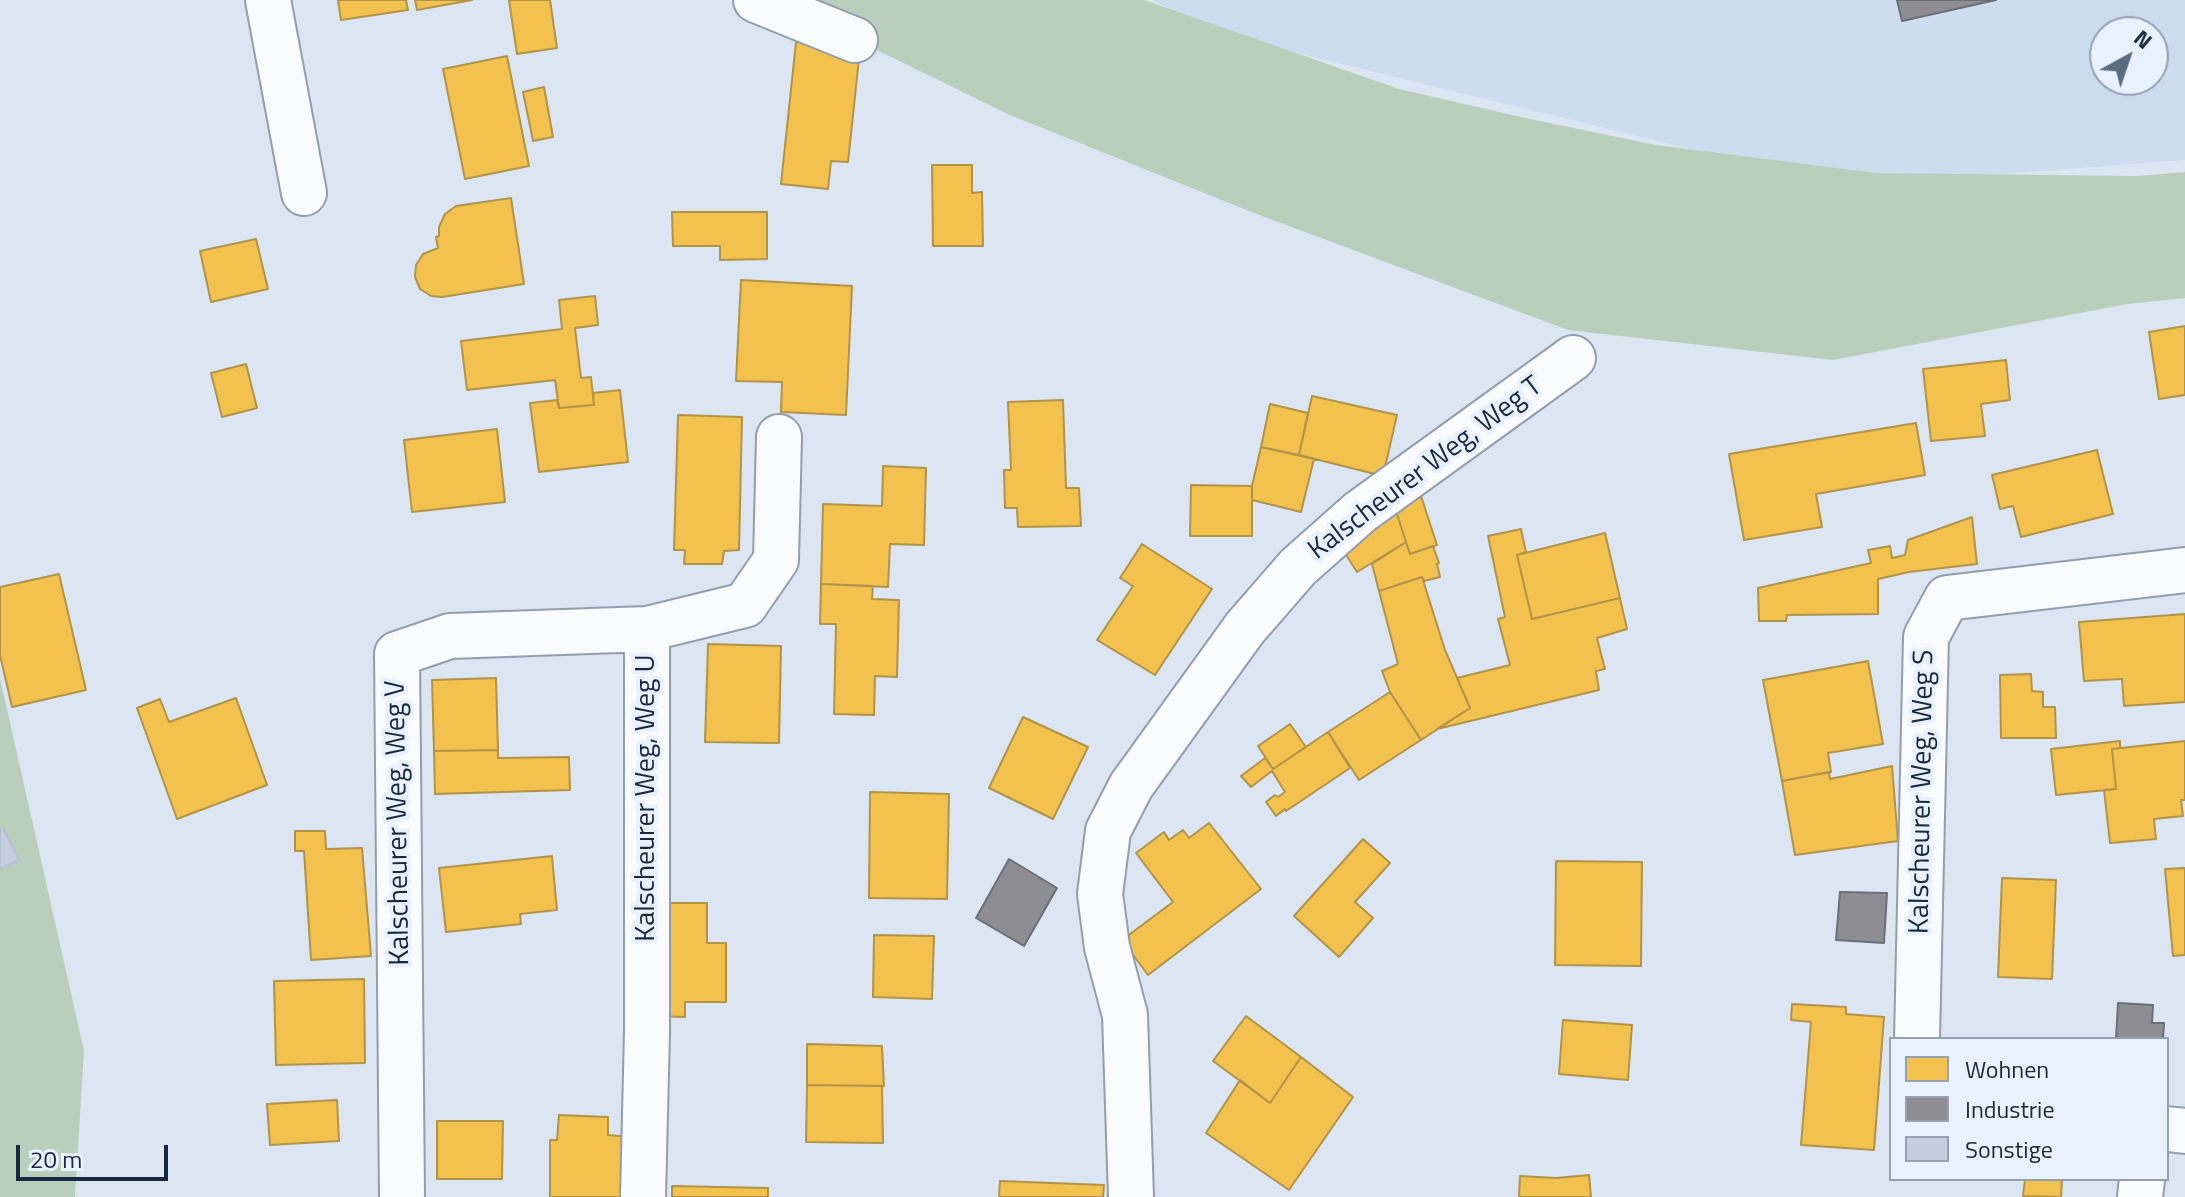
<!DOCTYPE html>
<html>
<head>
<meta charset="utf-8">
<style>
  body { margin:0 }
  #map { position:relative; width:2185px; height:1197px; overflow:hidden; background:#dce6f3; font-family:"Titillium Web",sans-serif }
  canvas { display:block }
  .legend { position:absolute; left:1889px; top:1037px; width:280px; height:144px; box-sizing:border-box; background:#e8f1fd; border:2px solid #95a1b1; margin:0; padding:10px 14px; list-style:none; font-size:24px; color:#18293f }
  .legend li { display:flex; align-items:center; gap:16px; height:40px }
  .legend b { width:40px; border:2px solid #95a1b1 }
  .north { position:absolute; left:2089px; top:16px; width:80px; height:80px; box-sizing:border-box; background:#e8f1fd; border:2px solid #95a1b1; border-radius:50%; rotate:40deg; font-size:22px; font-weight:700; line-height:32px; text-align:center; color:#18293f }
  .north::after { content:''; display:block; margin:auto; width:28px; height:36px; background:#5d6b7e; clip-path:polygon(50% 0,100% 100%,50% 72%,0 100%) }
  .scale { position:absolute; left:16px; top:1145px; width:152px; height:36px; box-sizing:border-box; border:4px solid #18293f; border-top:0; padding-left:10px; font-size:24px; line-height:28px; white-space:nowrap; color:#18293f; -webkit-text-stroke:6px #e8f1fd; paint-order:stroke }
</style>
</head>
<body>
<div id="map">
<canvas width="2185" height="1197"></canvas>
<ul class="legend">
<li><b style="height:22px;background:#f2c14e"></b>Wohnen</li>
<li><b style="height:22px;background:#8d8d92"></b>Industrie</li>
<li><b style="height:22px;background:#c6cddf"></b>Sonstige</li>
</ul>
<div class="north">N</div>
<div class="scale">20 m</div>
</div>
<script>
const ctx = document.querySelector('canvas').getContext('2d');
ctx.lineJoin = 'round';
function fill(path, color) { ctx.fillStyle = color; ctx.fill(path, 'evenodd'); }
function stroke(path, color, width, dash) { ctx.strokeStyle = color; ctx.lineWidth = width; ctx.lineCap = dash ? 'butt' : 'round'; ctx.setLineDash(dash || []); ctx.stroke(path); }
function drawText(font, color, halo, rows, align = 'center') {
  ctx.font = font + ' "Titillium Web",sans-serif'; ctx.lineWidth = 8; ctx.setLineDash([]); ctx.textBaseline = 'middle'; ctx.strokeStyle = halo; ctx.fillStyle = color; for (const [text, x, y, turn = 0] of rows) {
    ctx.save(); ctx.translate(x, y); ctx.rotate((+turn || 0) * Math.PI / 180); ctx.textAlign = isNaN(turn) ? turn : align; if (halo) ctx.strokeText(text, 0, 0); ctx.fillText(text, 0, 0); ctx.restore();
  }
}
fill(new Path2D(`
  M 1153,0 L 2185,0 L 2185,160 L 1843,186 L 1210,32 ZM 2105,32 L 2153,32 L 2153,80 L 2105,80 Z`), '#cedcf0');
fill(new Path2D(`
  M 774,0 L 1144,0 L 1399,89 L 1530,119 L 1656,145 L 1876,173 L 2138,176 L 2185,172 L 2185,298 L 2127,304 L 1833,360 L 1568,330 L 1254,213 L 1010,115 Z
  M 0,678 L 84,1051 L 75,1197 L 0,1197 Z`), '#bacfbb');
const homes = new Path2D(`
  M 338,0 L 406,0 L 408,10 L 341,20 Z
  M 415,0 L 472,0 L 417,10 Z
  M 509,0 L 550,0 L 557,48 L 517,54 Z
  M 796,42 L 860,49 L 848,162 L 831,161 L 828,189 L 781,184 Z
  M 507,56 L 529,166 L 465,179 L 443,69 Z
  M 544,87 L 553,137 L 533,141 L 523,92 Z
  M 932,165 L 972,165 L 972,193 L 982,192 L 983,246 L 933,246 Z
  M 511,198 L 524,284 L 442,297 L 431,296 L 420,289 L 415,277 L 416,265 L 423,254 L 438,248 L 436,237 L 439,236 L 439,227 L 445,214 L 456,206 Z
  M 672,212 L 767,212 L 767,259 L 720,260 L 720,246 L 673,246 Z
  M 256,239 L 268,289 L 211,302 L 200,251 Z
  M 741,280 L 852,286 L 846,415 L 781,412 L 782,382 L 736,381 Z
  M 595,296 L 598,325 L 575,328 L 581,378 L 591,377 L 594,405 L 559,408 L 555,380 L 467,390 L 461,341 L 562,329 L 559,300 Z
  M 2185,326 L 2185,395 L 2159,399 L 2149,332 Z
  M 2006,360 L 2010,400 L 1981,404 L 1985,436 L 1931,441 L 1923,369 Z
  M 246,364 L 257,408 L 222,417 L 211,373 Z
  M 620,390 L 628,462 L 539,472 L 530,403 L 557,400 L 559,408 L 594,405 L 593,393 Z
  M 1312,396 L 1397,415 L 1383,476 L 1299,455 Z
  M 1063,400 L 1066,488 L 1079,488 L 1081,526 L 1018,527 L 1017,508 L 1005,508 L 1004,470 L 1011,470 L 1008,402 Z
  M 1270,404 L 1308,413 L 1299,455 L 1261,447 Z
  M 678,415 L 742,417 L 739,550 L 724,551 L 722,564 L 684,564 L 685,550 L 674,550 Z
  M 1916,423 L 1925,475 L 1816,494 L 1822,527 L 1744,540 L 1729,454 Z
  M 497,429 L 505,502 L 412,512 L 404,440 Z
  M 1261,447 L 1314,459 L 1301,512 L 1252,500 L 1252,486 Z
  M 2097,450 L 2113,514 L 2021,537 L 2013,506 L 2000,509 L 1992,475 Z
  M 883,466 L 926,468 L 924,545 L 890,544 L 888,587 L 821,584 L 823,504 L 882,506 Z
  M 1191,485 L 1252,486 L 1252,536 L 1190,536 Z
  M 1421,496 L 1437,545 L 1410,554 L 1394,505 Z
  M 1394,505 L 1406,542 L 1357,572 L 1341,547 Z
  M 1972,517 L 1977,564 L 1909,572 L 1878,579 L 1878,614 L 1787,615 L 1786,621 L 1759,621 L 1758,588 L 1871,563 L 1868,550 L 1890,546 L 1892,558 L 1905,555 L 1908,540 Z
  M 1521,529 L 1526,552 L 1517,555 L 1532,619 L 1620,598 L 1627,629 L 1597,638 L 1605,669 L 1596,671 L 1599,690 L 1437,729 L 1470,708 L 1457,678 L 1510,665 L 1498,619 L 1505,617 L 1488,536 Z
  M 1605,533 L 1620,598 L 1532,619 L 1517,555 Z
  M 1406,542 L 1410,554 L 1433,546 L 1439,563 L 1437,564 L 1440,577 L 1424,581 L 1422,577 L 1379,591 L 1372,564 Z
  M 1142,544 L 1212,589 L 1155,675 L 1097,640 L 1133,586 L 1120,578 Z
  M 59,574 L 86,690 L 12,707 L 0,655 L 0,587 Z
  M 1422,577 L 1445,650 L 1470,708 L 1421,740 L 1390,692 L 1382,671 L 1398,664 L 1379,591 Z
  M 821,584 L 873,586 L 872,599 L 899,600 L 897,677 L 875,676 L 874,715 L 834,714 L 836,624 L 820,624 Z
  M 2185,614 L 2185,702 L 2124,706 L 2122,679 L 2084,681 L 2079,622 Z
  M 708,644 L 781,646 L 779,743 L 705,742 Z
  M 1868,661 L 1883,744 L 1828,753 L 1831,772 L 1782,781 L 1763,680 Z
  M 2031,674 L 2032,691 L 2043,692 L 2043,707 L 2055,707 L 2056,738 L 2001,738 L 2000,675 Z
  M 496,678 L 498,750 L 434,751 L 432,680 Z
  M 1390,692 L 1421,740 L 1359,780 L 1328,732 Z
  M 236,698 L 267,785 L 177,819 L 137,708 L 160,699 L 169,722 Z
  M 1023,717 L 1088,747 L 1053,819 L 989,788 Z
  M 1290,724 L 1306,747 L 1273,769 L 1258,746 Z
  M 1328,732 L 1350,768 L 1286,811 L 1285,809 L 1276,816 L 1266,802 L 1275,795 L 1278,797 L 1285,792 L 1272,771 L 1251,787 L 1241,776 L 1265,758 L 1273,769 Z
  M 2120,741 L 2120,748 L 2112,749 L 2116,789 L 2056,795 L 2051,749 Z
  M 2185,741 L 2185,800 L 2181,800 L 2183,816 L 2154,819 L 2156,839 L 2110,843 L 2104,790 L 2116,789 L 2112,749 Z
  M 498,750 L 498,758 L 569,757 L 570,790 L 435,794 L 434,751 Z
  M 1892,766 L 1898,841 L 1795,855 L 1782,781 L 1829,772 L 1830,779 Z
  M 870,792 L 949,794 L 947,899 L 869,898 Z
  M 1209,823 L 1261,889 L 1148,975 L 1122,940 L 1173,902 L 1136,853 L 1164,832 L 1169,840 L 1183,830 L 1189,838 Z
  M 295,831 L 325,831 L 326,849 L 362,848 L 371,956 L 311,960 L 304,851 L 295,851 Z
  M 1363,839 L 1390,863 L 1355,902 L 1373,918 L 1339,957 L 1294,916 Z
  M 552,856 L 557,910 L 520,914 L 521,924 L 446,932 L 439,868 Z
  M 1556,861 L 1642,862 L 1641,966 L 1555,965 Z
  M 2185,868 L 2185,955 L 2173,956 L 2165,869 Z
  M 2002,878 L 2056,880 L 2052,979 L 1998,977 Z
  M 659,903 L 707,903 L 707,943 L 726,943 L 726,1002 L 685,1002 L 685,1017 L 659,1016 Z
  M 874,935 L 934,936 L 932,999 L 873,997 Z
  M 364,979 L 365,1063 L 276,1065 L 274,981 Z
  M 1792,1004 L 1846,1007 L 1846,1014 L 1884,1017 L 1874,1150 L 1801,1145 L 1811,1022 L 1791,1020 Z
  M 1246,1016 L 1301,1057 L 1270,1103 L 1213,1061 Z
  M 1563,1020 L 1632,1025 L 1628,1080 L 1559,1074 Z
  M 807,1044 L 882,1046 L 884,1086 L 807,1085 Z
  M 1301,1057 L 1353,1097 L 1289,1190 L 1206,1133 L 1240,1080 L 1270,1103 Z
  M 807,1085 L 882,1086 L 883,1143 L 806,1142 Z
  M 337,1100 L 339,1141 L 270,1145 L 267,1104 Z
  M 559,1115 L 608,1117 L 608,1135 L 631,1137 L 625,1197 L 550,1197 L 550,1140 L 557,1140 Z
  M 437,1121 L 503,1121 L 502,1179 L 437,1179 Z
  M 1589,1175 L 1591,1197 L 1519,1197 L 1520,1176 L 1556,1178 Z
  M 2025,1179 L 2062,1179 L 2061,1197 L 2023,1196 Z
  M 1000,1181 L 1104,1185 L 1103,1197 L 999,1197 Z
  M 672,1186 L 768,1188 L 768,1197 L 672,1197 Z`);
fill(homes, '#f2c14e');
stroke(homes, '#b1934a', 2);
const industry = new Path2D(`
  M 1897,0 L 1996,0 L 1902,21 Z
  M 1009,859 L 1057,888 L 1024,946 L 976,918 Z
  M 1840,892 L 1887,893 L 1884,943 L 1836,940 Z
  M 2118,1003 L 2153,1005 L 2152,1023 L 2164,1023 L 2163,1039 L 2116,1039 Z`);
fill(industry, '#8d8d92');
stroke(industry, '#6a6f79', 2);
const building = new Path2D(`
  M 3,828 L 19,860 L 0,869 L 0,830 Z`);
fill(building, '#c6cddf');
stroke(building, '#b9c0d1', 2);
const street = new Path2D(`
  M 268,0 L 304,193
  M 756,0 L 855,40
  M 1917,1039 L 1926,637 L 1947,598 L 2185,570
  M 2167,1129 L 2185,1131
  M 402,1197 L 397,654 L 450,636 L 647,629 L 745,605 L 776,560 L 779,437
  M 643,1197 L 647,1032 L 647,629
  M 1131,1197 L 1125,1015 L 1107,947 L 1100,894 L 1108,831 L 1131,786 L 1245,628 L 1298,567 L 1360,512 L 1573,358
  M 2140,1197 L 2142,1179`);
stroke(street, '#929dad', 48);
stroke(street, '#fafbfd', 44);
drawText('28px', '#18293f', '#e8f1fd', [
  ["Kalscheurer Weg, Weg T",1426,469,-37],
  ["Kalscheurer Weg, Weg S",1923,792,-89],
  ["Kalscheurer Weg, Weg U",647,798,-90],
  ["Kalscheurer Weg, Weg V",399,823,-91]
]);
</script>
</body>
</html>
